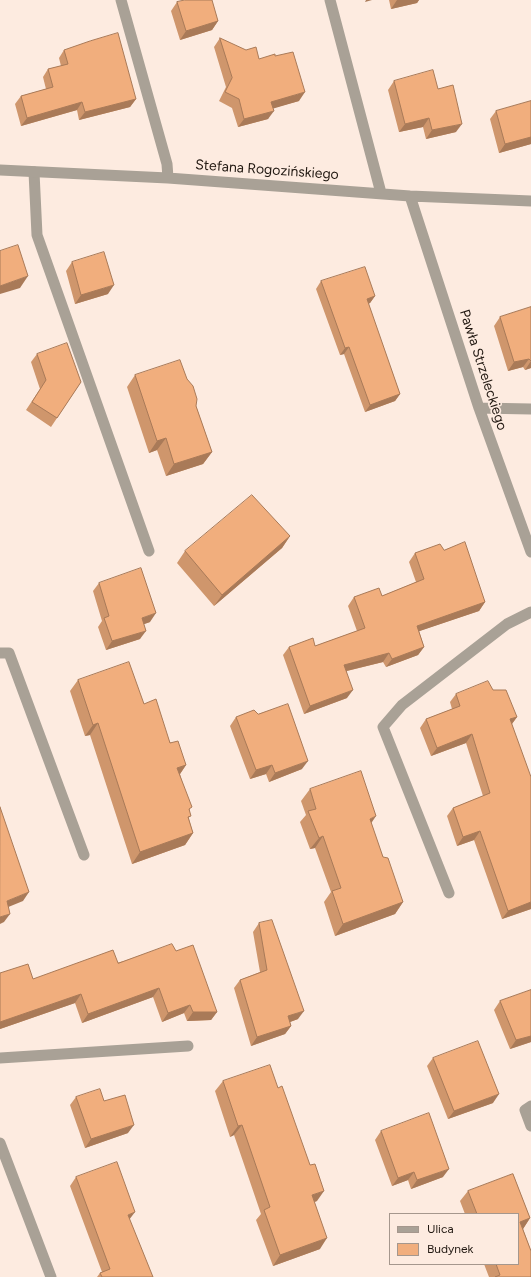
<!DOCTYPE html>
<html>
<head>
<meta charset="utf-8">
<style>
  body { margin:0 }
  #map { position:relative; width:531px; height:1277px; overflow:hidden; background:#fdebe0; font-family:Figtree,sans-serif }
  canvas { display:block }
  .legend { position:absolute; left:389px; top:1213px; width:130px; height:52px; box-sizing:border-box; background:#fdebe0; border:1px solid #a5978d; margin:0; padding:5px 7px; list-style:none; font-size:12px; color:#211811 }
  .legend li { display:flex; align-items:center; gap:8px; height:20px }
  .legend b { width:20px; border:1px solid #a5978d }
</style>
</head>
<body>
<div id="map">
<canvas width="531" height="1277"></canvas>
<ul class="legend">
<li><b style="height:5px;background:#a9a196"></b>Ulica</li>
<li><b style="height:11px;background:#f1ae7d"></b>Budynek</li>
</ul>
</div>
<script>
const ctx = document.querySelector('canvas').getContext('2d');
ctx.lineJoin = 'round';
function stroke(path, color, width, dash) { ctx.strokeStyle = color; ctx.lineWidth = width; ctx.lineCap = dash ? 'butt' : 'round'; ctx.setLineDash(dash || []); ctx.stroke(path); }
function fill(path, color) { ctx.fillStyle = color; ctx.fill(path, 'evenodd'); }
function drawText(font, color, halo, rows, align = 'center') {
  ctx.font = font + ' Figtree,sans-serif'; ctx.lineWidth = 3.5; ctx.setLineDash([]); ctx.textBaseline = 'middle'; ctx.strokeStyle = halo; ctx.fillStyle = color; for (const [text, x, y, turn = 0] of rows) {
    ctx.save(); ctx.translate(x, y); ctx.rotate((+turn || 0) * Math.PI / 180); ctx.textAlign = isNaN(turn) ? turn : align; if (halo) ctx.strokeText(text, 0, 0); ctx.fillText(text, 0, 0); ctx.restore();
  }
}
stroke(new Path2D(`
  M 34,172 L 37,235 L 149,551
  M 0,653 L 9,653 L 84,855
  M 449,893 L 383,727 L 402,705 L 507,624 L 531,612
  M 0,1058 L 188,1046
  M 531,1106 L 525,1110 L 531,1126`), '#a9a196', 11);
stroke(new Path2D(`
  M 121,0 L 167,164 L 168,178
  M 330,0 L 381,193
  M 0,170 L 168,178 L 410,196 L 531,201
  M 410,196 L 479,408 L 531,552
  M 479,408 L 531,409
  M 0,1143 L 51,1277`), '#a9a196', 11);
fill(new Path2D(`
  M 389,0 L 419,0 L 417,3 L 391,9 Z
  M 177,2 L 218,21 L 212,30 L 180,40 L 171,11 Z
  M 220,38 L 259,59 L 299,101 L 273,108 L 268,119 L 238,127 L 232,108 L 219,101 L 226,87 L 214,47 Z
  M 64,50 L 136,99 L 130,107 L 79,120 L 77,110 L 21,126 L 15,104 L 21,96 L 46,89 L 43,77 L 48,69 L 61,66 L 59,58 Z
  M 394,81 L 438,89 L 456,132 L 426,139 L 423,127 L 399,132 L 388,90 Z
  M 531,101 L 531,144 L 499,153 L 490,119 L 496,111 Z
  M 72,262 L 108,294 L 75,304 L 66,271 Z
  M 321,281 L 375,296 L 370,303 L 368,304 L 400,394 L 395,401 L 365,412 L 344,354 L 340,355 L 316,289 Z
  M 531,307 L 531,368 L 525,370 L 523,367 L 508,371 L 494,326 L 500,317 Z
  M 37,354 L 81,382 L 51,427 L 26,410 L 40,389 L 31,362 Z
  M 135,375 L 196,406 L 212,452 L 203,464 L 166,476 L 157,450 L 149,453 L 127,387 Z
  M 290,536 L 282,548 L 214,606 L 177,563 L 185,551 Z
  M 444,550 L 485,602 L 479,611 L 419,631 L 424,647 L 418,655 L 386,667 L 383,662 L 347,671 L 347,698 L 304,714 L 283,655 L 289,647 L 315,646 L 357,631 L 348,606 L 354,597 L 382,596 L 416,582 L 409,562 L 415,553 Z
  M 99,583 L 150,622 L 144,624 L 140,639 L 106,650 L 98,627 L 102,621 L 93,591 Z
  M 78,680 L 144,704 L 186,765 L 180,774 L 190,810 L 189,819 L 193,833 L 185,845 L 132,864 L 90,735 L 85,736 L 70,691 Z
  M 493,690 L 517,717 L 512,724 L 531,909 L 502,919 L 474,840 L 457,846 L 447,816 L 453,808 L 483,796 L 466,743 L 431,756 L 420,728 L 426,719 L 452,709 L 450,702 L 456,694 Z
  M 236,717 L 302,769 L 269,782 L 266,774 L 250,779 L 230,726 Z
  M 310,789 L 371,824 L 383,857 L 403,902 L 395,914 L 335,936 L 324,902 L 331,892 L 315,848 L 310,849 L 300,822 L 306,815 L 301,801 Z
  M 259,923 L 298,1019 L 290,1022 L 291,1026 L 285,1034 L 251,1046 L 234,988 L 240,980 L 260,972 L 253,932 Z
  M 176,951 L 217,1012 L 211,1020 L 187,1021 L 184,1013 L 162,1022 L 153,997 L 82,1023 L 75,1003 L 0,1029 L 0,973 L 33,979 Z
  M 531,990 L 531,1042 L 510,1049 L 494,1010 L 500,1001 Z
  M 433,1058 L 493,1103 L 448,1119 L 427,1066 Z
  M 223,1081 L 317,1201 L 314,1202 L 320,1249 L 273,1266 L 256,1220 L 261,1214 L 234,1135 L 230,1137 L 215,1091 Z
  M 76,1097 L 104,1101 L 128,1133 L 85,1148 L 70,1105 Z
  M 381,1131 L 443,1177 L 411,1189 L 408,1180 L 392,1186 L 375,1140 Z
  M 513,1174 L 530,1218 L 523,1229 L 531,1251 L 531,1277 L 489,1277 L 484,1264 L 518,1264 L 518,1214 L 465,1214 L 460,1201 L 468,1191 Z
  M 76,1177 L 153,1277 L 97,1277 L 100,1273 L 102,1272 L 70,1186 Z`), '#cf966c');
fill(new Path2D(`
  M 366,0 L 372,0 L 365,2 Z
  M 397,0 L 419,0 L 417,3 L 391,9 Z
  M 218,21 L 212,30 L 180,40 L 186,31 Z
  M 305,92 L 299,101 L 265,111 L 271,102 Z
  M 136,99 L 130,107 L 79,120 L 85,112 Z
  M 82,102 L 77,110 L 21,126 L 27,118 Z
  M 274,111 L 268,119 L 238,127 L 244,119 Z
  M 429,118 L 423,127 L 399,132 L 405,124 Z
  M 462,124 L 456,132 L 426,139 L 432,130 Z
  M 531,137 L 531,144 L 499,153 L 505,144 Z
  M 28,276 L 20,288 L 0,294 L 0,286 Z
  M 114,285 L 108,294 L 75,304 L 81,295 Z
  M 375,296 L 370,303 L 361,306 L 367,299 Z
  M 349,347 L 344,354 L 340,355 L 345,348 Z
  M 529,359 L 523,367 L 508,371 L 514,362 Z
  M 531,361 L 531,368 L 525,370 Z
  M 400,394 L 395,401 L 365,412 L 370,405 Z
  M 166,438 L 157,450 L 149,453 L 157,441 Z
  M 212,452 L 203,464 L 166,476 L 174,464 Z
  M 290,536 L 282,548 L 214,606 L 222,595 Z
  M 485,602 L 479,611 L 411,634 L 417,626 Z
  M 156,613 L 150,622 L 136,627 L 142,618 Z
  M 146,631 L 140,639 L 106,650 L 112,641 Z
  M 424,647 L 418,655 L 386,667 L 392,659 Z
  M 389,653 L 383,662 L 338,673 L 344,665 Z
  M 353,690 L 347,698 L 304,714 L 310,706 Z
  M 517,717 L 511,725 L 510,719 Z
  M 98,723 L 90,735 L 85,736 L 93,725 Z
  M 472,734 L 466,743 L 431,756 L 437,748 Z
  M 308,761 L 302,769 L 269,782 L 275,773 Z
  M 186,765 L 178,777 L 177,768 Z
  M 272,765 L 266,774 L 250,779 L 256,770 Z
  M 376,816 L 368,828 L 370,819 Z
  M 480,831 L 474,840 L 457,846 L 463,837 Z
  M 193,833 L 185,845 L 132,864 L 140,852 Z
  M 323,836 L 315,848 L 310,849 L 319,838 Z
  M 29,892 L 23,901 L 1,910 L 7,901 Z
  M 403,902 L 395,914 L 335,936 L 343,924 Z
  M 531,902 L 531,909 L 502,919 L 508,911 Z
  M 10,914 L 4,922 L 0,924 L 0,917 Z
  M 159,988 L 153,997 L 82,1023 L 88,1014 Z
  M 81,994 L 75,1003 L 0,1029 L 0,1022 Z
  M 190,1005 L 184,1013 L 162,1022 L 168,1013 Z
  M 304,1011 L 298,1019 L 282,1025 L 288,1016 Z
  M 193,1012 L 217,1012 L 211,1020 L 187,1021 Z
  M 291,1026 L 285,1034 L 251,1046 L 257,1037 Z
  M 531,1036 L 531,1042 L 510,1049 L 516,1040 Z
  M 499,1094 L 493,1103 L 448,1119 L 454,1111 Z
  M 134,1125 L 128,1133 L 85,1148 L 91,1139 Z
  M 242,1125 L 234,1135 L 230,1137 L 238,1126 Z
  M 449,1169 L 443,1177 L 411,1189 L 417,1180 Z
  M 414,1172 L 408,1180 L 392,1186 L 398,1178 Z
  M 324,1191 L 317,1201 L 304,1206 L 312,1195 Z
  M 135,1212 L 129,1220 L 128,1215 Z
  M 530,1218 L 523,1229 L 520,1222 Z
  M 327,1238 L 320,1249 L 273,1266 L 280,1255 Z`), '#a97a58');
const building = new Path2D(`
  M 185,0 L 212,0 L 218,21 L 186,31 L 177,2 Z
  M 118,33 L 136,99 L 85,112 L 82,102 L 27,118 L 21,96 L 53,87 L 48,69 L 68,64 L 64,50 L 90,41 Z
  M 220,38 L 246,50 L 256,47 L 259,59 L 275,54 L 275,56 L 293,52 L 305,92 L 271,102 L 274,111 L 244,119 L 239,99 L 225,92 L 232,78 Z
  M 433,70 L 438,89 L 453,85 L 462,124 L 432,130 L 429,118 L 405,124 L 394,81 Z
  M 531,101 L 531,137 L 505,144 L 496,111 Z
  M 18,245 L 28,276 L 0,286 L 0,251 Z
  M 104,252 L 114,285 L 81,295 L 72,262 Z
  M 365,267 L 375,296 L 367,299 L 400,394 L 370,405 L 349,347 L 345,348 L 321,281 Z
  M 531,307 L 531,361 L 529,359 L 514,362 L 500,317 Z
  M 67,343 L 81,382 L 57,418 L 32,402 L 46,380 L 37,354 Z
  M 180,360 L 187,379 L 193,386 L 197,399 L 196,406 L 212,452 L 174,464 L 166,438 L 157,441 L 135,375 Z
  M 252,495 L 290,536 L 222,595 L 185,551 Z
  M 465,542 L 485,602 L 417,626 L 424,647 L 392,659 L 389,653 L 344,665 L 353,690 L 310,706 L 289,647 L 313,638 L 315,646 L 365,628 L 354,597 L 379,588 L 382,596 L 424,579 L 415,553 L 440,544 L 444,550 Z
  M 141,568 L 156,613 L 142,618 L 146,631 L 112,641 L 104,618 L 109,616 L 99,583 Z
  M 129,662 L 144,704 L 156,699 L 170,743 L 178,741 L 186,765 L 177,768 L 192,807 L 189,809 L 191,816 L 188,817 L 193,833 L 140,852 L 98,723 L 93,725 L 78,680 Z
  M 488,681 L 493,690 L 506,690 L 517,717 L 510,719 L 531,777 L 531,902 L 508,911 L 480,831 L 463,837 L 453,808 L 490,793 L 472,734 L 437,748 L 426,719 L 460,706 L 456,694 Z
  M 288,704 L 308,761 L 275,773 L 272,765 L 256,770 L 236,717 L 254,710 L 258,714 Z
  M 361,771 L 376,816 L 370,819 L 383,857 L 388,858 L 403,902 L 343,924 L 332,891 L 341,888 L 323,836 L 319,838 L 308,811 L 316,809 L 310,789 Z
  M 0,807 L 29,892 L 7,901 L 10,914 L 0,917 Z
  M 272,920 L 304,1011 L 288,1016 L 291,1026 L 257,1037 L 240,980 L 267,970 L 259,923 Z
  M 172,944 L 176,951 L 193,945 L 217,1012 L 193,1012 L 190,1005 L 168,1013 L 159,988 L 88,1014 L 81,994 L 0,1022 L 0,973 L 28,964 L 33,979 L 113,950 L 118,963 Z
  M 531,990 L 531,1036 L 516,1040 L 500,1001 Z
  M 478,1041 L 499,1094 L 454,1111 L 433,1058 Z
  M 270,1065 L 278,1088 L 282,1086 L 310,1165 L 315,1164 L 324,1191 L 312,1195 L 327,1238 L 280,1255 L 264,1210 L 270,1207 L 242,1125 L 238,1126 L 223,1081 Z
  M 100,1089 L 104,1101 L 125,1095 L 134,1125 L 91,1139 L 76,1097 Z
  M 429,1113 L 449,1169 L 417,1180 L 414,1172 L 398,1178 L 381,1131 Z
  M 117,1162 L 135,1212 L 128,1215 L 153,1277 L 102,1277 L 100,1273 L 110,1269 L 76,1177 Z
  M 513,1174 L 530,1218 L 520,1222 L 531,1251 L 531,1277 L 495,1277 L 500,1275 L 496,1264 L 518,1264 L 518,1214 L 477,1214 L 468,1191 Z`);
fill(building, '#f1ae7d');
stroke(building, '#a97a58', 1);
drawText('14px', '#211811', '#fdebe0', [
  ["Stefana Rogozińskiego",267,170,4],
  ["Pawła Strzeleckiego",483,370,72]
]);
</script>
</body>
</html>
